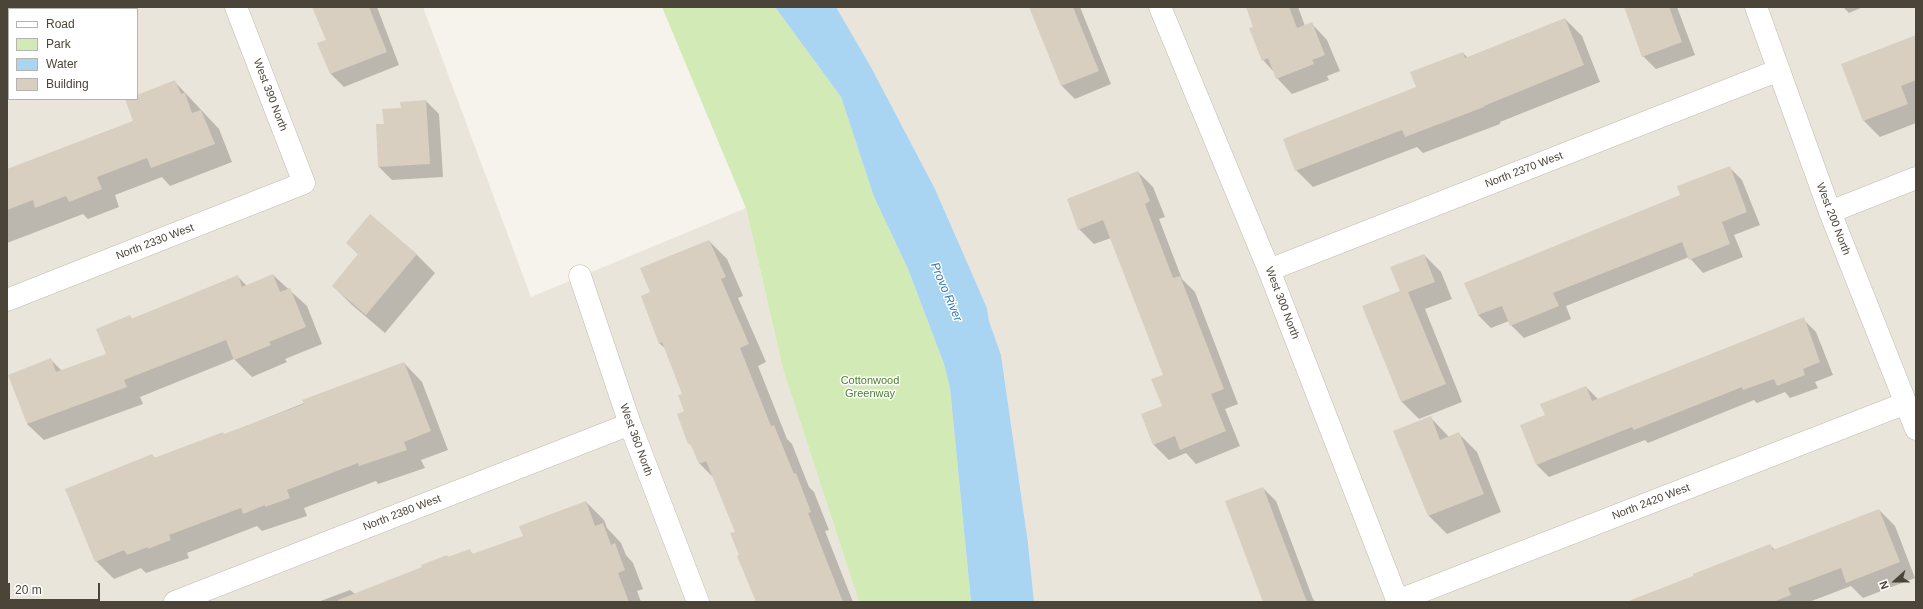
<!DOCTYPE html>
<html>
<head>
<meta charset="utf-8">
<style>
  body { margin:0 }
  #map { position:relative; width:1923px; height:609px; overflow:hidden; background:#f6f3ec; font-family:Helvetica,sans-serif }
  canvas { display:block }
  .frame { position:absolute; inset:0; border:8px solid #4b4439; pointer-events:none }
  .legend { position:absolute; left:8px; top:8px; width:130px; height:92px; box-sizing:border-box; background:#fff; border:1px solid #b7b4b0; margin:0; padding:5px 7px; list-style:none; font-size:12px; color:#4b4439 }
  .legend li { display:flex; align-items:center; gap:8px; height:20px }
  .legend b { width:20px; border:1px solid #b7b4b0 }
  .north { position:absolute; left:1875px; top:561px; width:40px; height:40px; -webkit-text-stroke:3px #fff; paint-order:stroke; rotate:249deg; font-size:11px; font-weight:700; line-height:16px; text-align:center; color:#4b4439 }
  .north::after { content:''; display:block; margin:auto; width:14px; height:18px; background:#4b4439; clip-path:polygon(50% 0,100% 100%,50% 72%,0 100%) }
  .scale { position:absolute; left:8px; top:583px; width:92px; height:18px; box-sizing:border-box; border:2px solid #4b4439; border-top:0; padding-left:5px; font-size:12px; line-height:14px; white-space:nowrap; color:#4b4439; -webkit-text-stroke:3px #fff; paint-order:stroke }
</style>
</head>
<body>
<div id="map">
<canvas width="1923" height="609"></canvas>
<div class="frame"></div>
<ul class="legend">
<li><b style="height:5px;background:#fff"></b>Road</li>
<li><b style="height:11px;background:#d2eab5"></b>Park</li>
<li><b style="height:11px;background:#a9d4f2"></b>Water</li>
<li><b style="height:11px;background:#d8cfc1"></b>Building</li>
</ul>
<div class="north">N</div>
<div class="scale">20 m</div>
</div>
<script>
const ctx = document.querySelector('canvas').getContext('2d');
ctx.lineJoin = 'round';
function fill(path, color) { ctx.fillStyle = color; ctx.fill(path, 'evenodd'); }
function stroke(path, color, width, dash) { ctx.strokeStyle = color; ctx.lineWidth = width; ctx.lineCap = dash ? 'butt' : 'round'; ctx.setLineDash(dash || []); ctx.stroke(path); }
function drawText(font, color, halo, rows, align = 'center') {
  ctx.font = font + ' Helvetica,sans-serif'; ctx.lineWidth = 3; ctx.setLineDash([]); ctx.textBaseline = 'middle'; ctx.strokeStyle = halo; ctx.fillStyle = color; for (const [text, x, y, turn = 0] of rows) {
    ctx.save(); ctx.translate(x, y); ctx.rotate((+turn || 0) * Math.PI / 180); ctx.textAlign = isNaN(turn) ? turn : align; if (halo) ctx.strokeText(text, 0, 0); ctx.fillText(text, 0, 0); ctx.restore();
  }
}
fill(new Path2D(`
  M 7,7 L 423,7 L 531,297 L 746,208 L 783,369 L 859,602 L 7,602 ZM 9,9 L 137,9 L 137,99 L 9,99 Z
  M 836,7 L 1916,7 L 1916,602 L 1034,602 L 1028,543 L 1001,355 L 989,321 L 987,308 L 935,189 L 871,67 Z`), '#eae5da');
fill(new Path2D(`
  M 662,7 L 775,7 L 841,97 L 874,197 L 908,269 L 944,364 L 950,388 L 971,602 L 859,602 L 783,369 L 746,208 Z`), '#d2eab5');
fill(new Path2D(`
  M 775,7 L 836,7 L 871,67 L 935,189 L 987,308 L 989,321 L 1001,355 L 1028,543 L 1034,602 L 971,602 L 950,388 L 944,364 L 908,269 L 874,197 L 841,97 Z`), '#a9d4f2');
fill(new Path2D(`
  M 7,7 L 127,7 L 122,9 L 9,9 L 9,83 L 7,83 Z
  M 313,7 L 377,7 L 399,65 L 344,87 L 331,74 L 327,41 Z
  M 1030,7 L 1080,7 L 1111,84 L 1075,99 L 1062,86 Z
  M 1247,7 L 1298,7 L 1305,26 L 1312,24 L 1327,40 L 1340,71 L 1327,76 L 1329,80 L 1292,94 L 1277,78 L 1274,72 L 1263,60 L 1255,27 Z
  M 1625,7 L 1677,7 L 1695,55 L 1656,69 L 1643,56 Z
  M 1843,7 L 1863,7 L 1849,13 Z
  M 1565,19 L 1582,36 L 1600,82 L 1500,122 L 1500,124 L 1423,153 L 1417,147 L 1313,187 L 1296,170 L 1417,88 L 1463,53 L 1468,58 Z
  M 1916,36 L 1916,123 L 1880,137 L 1864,121 Z
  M 175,82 L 219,129 L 232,162 L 170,186 L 162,177 L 115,195 L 119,207 L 88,219 L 83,214 L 7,243 L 7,170 L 134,121 L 129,99 L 137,99 L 137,96 Z
  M 426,101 L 439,114 L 443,177 L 392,180 L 379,167 L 385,124 L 402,109 Z
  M 1729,167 L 1742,180 L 1760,225 L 1734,235 L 1743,257 L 1703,273 L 1689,257 L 1566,306 L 1571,319 L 1524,338 L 1511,325 L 1509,321 L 1491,328 L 1478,315 Z
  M 1138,172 L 1153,187 L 1165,217 L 1159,219 L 1182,279 L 1195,292 L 1238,404 L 1225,409 L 1240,446 L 1196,464 L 1186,453 L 1169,460 L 1154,445 L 1142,415 L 1163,407 L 1164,375 L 1111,238 L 1094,244 L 1079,229 Z
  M 370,216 L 417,255 L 435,273 L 385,333 L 351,304 L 333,286 L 359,255 L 347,243 Z
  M 709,241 L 727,259 L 743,296 L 738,298 L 766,362 L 758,366 L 787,439 L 792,444 L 809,487 L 814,492 L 829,530 L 825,531 L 853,602 L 760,602 L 736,532 L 714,478 L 700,464 L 693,447 L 689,443 L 678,414 L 686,412 L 683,394 L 666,349 L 659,343 L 652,293 Z
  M 1424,255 L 1441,272 L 1452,299 L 1425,309 L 1462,402 L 1419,419 L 1402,402 L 1363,307 L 1401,292 Z
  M 273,275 L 307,306 L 322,344 L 285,359 L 287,362 L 252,377 L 234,359 L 140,397 L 143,404 L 44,440 L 27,424 L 50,359 L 62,371 L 107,354 L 129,316 L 132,319 L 238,277 L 247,286 Z
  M 1803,319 L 1816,332 L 1833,375 L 1815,382 L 1818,388 L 1790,398 L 1785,392 L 1757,403 L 1754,400 L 1648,443 L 1645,440 L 1549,477 L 1536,464 L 1546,415 L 1586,387 L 1599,400 Z
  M 404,363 L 422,382 L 448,450 L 421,460 L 425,468 L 378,484 L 376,481 L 304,508 L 307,516 L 262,531 L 257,526 L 187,553 L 189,558 L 146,573 L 141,568 L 114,579 L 96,561 L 152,455 L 156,459 L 224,435 Z
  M 1430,417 L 1449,437 L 1458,433 L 1477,452 L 1501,512 L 1447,534 L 1429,516 L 1395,431 Z
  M 1263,488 L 1276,501 L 1313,599 L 1316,602 L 1264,602 Z
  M 586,502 L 604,520 L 607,528 L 621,543 L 626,555 L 633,563 L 643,589 L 637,591 L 641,602 L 318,602 L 350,590 L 355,594 L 424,568 L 447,556 L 449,558 L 469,550 L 474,555 L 524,537 Z
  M 1879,510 L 1895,526 L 1915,578 L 1863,598 L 1851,586 L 1809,602 L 1627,602 L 1695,576 L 1770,545 L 1775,550 Z`), '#0003');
fill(new Path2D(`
  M 312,7 L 369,7 L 387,52 L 330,74 L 317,43 L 326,40 Z
  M 1029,7 L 1073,7 L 1099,71 L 1061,86 Z
  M 1246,7 L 1289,7 L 1297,28 L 1312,22 L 1325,55 L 1312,60 L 1314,64 L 1276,79 L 1268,58 L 1262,61 L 1249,28 L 1253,27 Z
  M 1624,7 L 1669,7 L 1682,42 L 1642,57 Z
  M 1565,18 L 1584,65 L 1484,106 L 1484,107 L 1405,137 L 1402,130 L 1295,171 L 1283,139 L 1416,87 L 1410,72 L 1463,52 L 1465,58 Z
  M 1916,35 L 1916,80 L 1901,86 L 1908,104 L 1863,121 L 1841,64 Z
  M 175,80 L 181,94 L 185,93 L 192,113 L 201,110 L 215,144 L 151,168 L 147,158 L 97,177 L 102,189 L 69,202 L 66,196 L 35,208 L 33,200 L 7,210 L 7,169 L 133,121 L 125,99 L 137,99 L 137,95 Z
  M 426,100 L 430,164 L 378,167 L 376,124 L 384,124 L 382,109 L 401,108 L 400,102 Z
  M 1730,166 L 1747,212 L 1722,222 L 1730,244 L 1689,260 L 1682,242 L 1553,293 L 1559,306 L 1510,326 L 1502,306 L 1478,315 L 1464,283 L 1680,195 L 1677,186 Z
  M 1138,171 L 1150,201 L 1145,204 L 1173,278 L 1180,276 L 1224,389 L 1211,394 L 1226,431 L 1180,450 L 1175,436 L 1153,445 L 1141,414 L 1162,406 L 1151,379 L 1163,375 L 1103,220 L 1078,230 L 1067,199 Z
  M 370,214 L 417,254 L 366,315 L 332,286 L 358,254 L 346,243 Z
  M 709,240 L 726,277 L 721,279 L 749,344 L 740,348 L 771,426 L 774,425 L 794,474 L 796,473 L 811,512 L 808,513 L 843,602 L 756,602 L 737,556 L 739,555 L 730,533 L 735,532 L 706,461 L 699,464 L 690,443 L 688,444 L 677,414 L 684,411 L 678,395 L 682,394 L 662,342 L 659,344 L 641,296 L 650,292 L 640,268 Z
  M 1424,254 L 1435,282 L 1408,292 L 1446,384 L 1401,402 L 1362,306 L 1400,291 L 1390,267 Z
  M 273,274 L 280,292 L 290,288 L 306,327 L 269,342 L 271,345 L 234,360 L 226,340 L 124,380 L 127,387 L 27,424 L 8,375 L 51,358 L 56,372 L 106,354 L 96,329 L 130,315 L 131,319 L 238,275 L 242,287 Z
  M 1804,317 L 1820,362 L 1803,369 L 1805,375 L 1777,386 L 1774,379 L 1743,390 L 1742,387 L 1634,430 L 1632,427 L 1536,465 L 1520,425 L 1545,415 L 1540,404 L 1586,386 L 1592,401 Z
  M 404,362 L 431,431 L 404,442 L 407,450 L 359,466 L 358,463 L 287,490 L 290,498 L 265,507 L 265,505 L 243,514 L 241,508 L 169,535 L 171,540 L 148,549 L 148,547 L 127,555 L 124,550 L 95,562 L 65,489 L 152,454 L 154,458 L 223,432 L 224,434 L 304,404 L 302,400 Z
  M 1431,416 L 1440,440 L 1459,432 L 1484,494 L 1428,516 L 1393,431 Z
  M 1263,487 L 1307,602 L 1263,602 L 1225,501 Z
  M 586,501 L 595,526 L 603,523 L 611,545 L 615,543 L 625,570 L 618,573 L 629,602 L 338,602 L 338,600 L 422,567 L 421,565 L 447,555 L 448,557 L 470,549 L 472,554 L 523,536 L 519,526 Z
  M 1879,509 L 1900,562 L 1846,583 L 1841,568 L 1788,588 L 1791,595 L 1773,602 L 1631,602 L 1631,600 L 1693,576 L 1693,574 L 1770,544 L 1773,550 Z`), '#d8cfc1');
const minor = new Path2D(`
  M 1160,7 L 1269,270 L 1398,602
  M 1756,7 L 1830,212 L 1916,429
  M 1830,212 L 1916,178
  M 1269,270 L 1779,70
  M 580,276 L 630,424 L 698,602
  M 7,300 L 304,183 L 236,7
  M 1397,601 L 1906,403
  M 175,602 L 630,424`);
stroke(minor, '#c2bbae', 23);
stroke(minor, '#fff', 22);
drawText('11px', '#4b4439', '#fff', [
  ["West 390 North",270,95,69],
  ["North 2370 West",1524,170,-21],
  ["West 200 North",1833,219,69],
  ["North 2330 West",155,242,-21],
  ["West 300 North",1282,303,69],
  ["West 360 North",636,440,70],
  ["North 2420 West",1651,502,-21],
  ["North 2380 West",402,513,-21]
]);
drawText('11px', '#4a7f2a', '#fff', [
  ["Cottonwood",870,381],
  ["Greenway",870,394]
]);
drawText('italic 12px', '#2e7ab2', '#fff', [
  ["Provo River",946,292,67]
]);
</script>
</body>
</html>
